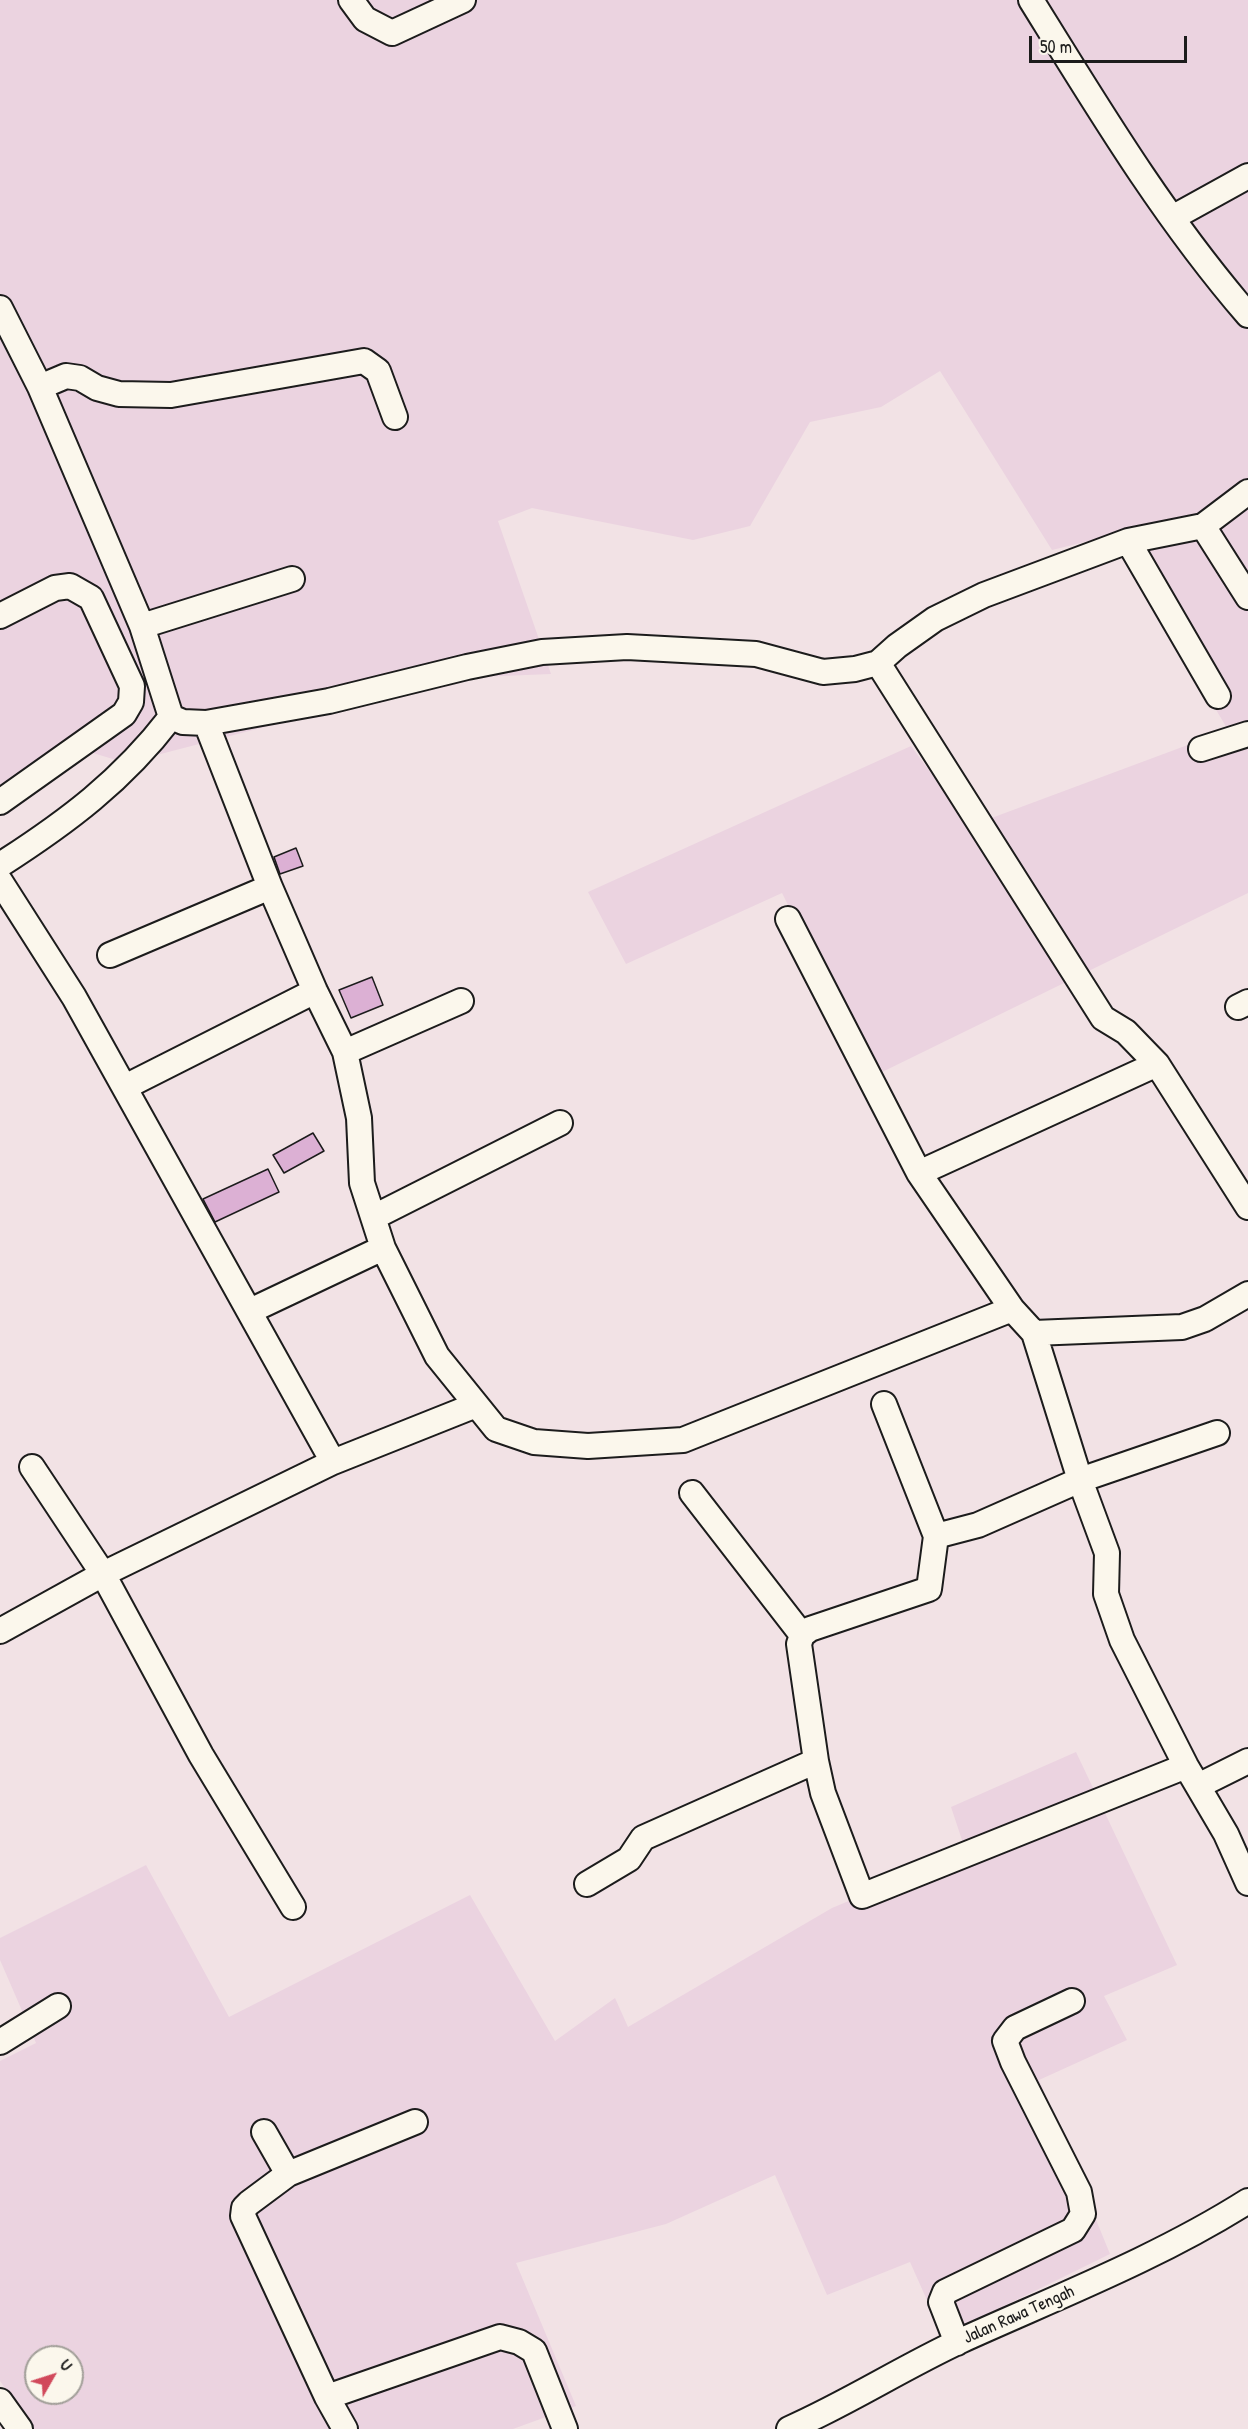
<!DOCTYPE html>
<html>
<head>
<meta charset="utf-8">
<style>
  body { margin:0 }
  #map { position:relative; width:1248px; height:2429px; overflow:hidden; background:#f2e2e5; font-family:"Patrick Hand",sans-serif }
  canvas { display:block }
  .north { position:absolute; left:24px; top:2345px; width:60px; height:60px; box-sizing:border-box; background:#fbf7ec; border:2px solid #a29f99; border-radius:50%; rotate:51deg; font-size:16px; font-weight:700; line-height:24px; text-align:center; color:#1c1c1c }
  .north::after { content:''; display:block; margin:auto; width:21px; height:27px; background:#d1495b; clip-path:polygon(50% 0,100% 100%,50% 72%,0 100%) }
  .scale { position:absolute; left:1029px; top:36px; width:158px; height:27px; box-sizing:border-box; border:3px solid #1c1c1c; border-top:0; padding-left:8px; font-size:18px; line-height:21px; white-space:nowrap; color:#1c1c1c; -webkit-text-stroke:4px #fbf7ec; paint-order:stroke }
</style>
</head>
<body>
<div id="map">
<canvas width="1248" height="2429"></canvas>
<div class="north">U</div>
<div class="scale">50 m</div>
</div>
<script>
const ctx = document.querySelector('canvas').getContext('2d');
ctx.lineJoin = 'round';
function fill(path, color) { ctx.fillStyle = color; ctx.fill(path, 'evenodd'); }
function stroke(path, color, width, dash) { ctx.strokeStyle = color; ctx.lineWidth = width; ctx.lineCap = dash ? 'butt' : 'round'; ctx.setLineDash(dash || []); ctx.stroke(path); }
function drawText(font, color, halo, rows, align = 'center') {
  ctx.font = font + ' "Patrick Hand",sans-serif'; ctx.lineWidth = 4.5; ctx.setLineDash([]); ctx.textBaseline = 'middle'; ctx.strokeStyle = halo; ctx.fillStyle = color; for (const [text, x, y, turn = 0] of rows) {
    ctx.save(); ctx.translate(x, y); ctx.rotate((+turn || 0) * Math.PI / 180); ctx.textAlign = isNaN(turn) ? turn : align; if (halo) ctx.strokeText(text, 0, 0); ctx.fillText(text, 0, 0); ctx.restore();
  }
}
fill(new Path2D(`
  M 0,0 L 1248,0 L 1248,893 L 874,1076 L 782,893 L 626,964 L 588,892 L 911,746 L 970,826 L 1228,730 L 1113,535 L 1052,550 L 940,371 L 881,407 L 810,422 L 750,526 L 693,540 L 532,508 L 498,521 L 551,674 L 453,678 L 126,763 L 60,743 L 0,798 Z
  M 1076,1752 L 1177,1965 L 1104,1996 L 1127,2040 L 1039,2080 L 1110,2254 L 943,2336 L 910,2262 L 827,2295 L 775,2175 L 666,2224 L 516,2263 L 576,2406 L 513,2429 L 34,2429 L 0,2381 L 0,2061 L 36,2043 L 0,1960 L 0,1938 L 146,1865 L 229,2017 L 470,1895 L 555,2041 L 615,1998 L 628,2027 L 832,1908 L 966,1852 L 951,1807 ZM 36,2357 L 72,2357 L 72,2393 L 36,2393 Z`), '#ebd3e0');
const building = new Path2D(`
  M 296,848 L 303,866 L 280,874 L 274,857 Z
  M 372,977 L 383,1005 L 351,1018 L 339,990 Z
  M 313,1133 L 324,1151 L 284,1173 L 273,1155 Z
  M 268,1169 L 279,1192 L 215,1222 L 203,1199 Z`);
fill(building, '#dcb0d4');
stroke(building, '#1c1c1c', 1.5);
const minor = new Path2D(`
  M 351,0 L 365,19 L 392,33 L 463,0
  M 1031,0 C 1098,108 1164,218 1248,315
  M 1172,218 L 1248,176
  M 0,308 L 40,387 L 142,626 L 171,717 L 183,722 L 206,723 L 329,701 L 467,667 L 542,652 L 627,647 L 756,654 L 823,672 L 855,669 L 878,663 L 897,646 L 935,619 L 984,595 L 1128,541 L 1203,526 L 1248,492
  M 40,387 L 66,376 L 80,378 L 97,388 L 119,394 L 171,395 L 364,361 L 378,371 L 395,417
  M 1203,526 L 1248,597
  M 1128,541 L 1218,696
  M 0,616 L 55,588 L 70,586 L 91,598 L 132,686 L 131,702 L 124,714 L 0,802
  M 142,626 L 292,579
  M 878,663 L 1103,1018 L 1126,1032 L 1157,1064 L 1248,1207
  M 206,723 L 270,887 L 315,991 L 345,1052 L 359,1118 L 362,1183 L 383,1248 L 437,1356 L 496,1429 L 534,1442 L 588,1446 L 683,1440 L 1012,1309
  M 1201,749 L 1248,734
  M 0,865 C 67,822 122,781 171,717
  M 0,881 L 74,997 L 333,1462
  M 788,919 L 919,1173
  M 110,955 L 270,887
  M 1238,1007 L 1248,1002
  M 345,1052 L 461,1001
  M 1157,1064 L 919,1173 L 1012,1309 L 1034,1333 L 1080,1480 L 1107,1553 L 1106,1594 L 1122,1640 L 1186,1766 L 1226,1834 L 1248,1883
  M 125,1087 L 315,991
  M 374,1217 L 560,1123
  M 250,1311 L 383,1248
  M 1034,1333 L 1182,1327 L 1205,1319 L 1248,1294
  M 884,1404 L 936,1536 L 929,1589 L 810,1629 L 802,1635 L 799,1644 L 816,1761 L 823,1793 L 862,1896 L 1186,1766
  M 32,1467 L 103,1574 L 201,1755 L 293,1907
  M 692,1493 L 802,1635
  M 936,1536 L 978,1525 L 1080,1480 L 1217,1433
  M 0,1631 L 103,1574 L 333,1462 L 476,1405
  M 1198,1786 L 1248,1761
  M 587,1884 L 629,1859 L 643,1838 L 816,1761
  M 0,2042 L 58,2006
  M 264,2132 L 288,2174 L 249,2203 L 244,2208 L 243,2216 L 327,2397 L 345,2429
  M 288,2174 L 415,2122
  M 957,2343 L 941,2302 L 945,2292 L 1073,2230 L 1083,2214 L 1079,2192 L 1013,2062 L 1005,2041 L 1015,2028 L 1072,2001
  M 327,2397 L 500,2337 L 519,2342 L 534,2351 L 565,2429
  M 0,2401 L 20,2429
  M 789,2429 C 848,2403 902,2368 960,2341 C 1057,2297 1158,2258 1248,2201`);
stroke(minor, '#1c1c1c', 28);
stroke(minor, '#fbf7ec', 24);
drawText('18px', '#1c1c1c', '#fbf7ec', [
  ["Jalan Rawa Tengah",1019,2315,-24]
]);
</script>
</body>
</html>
